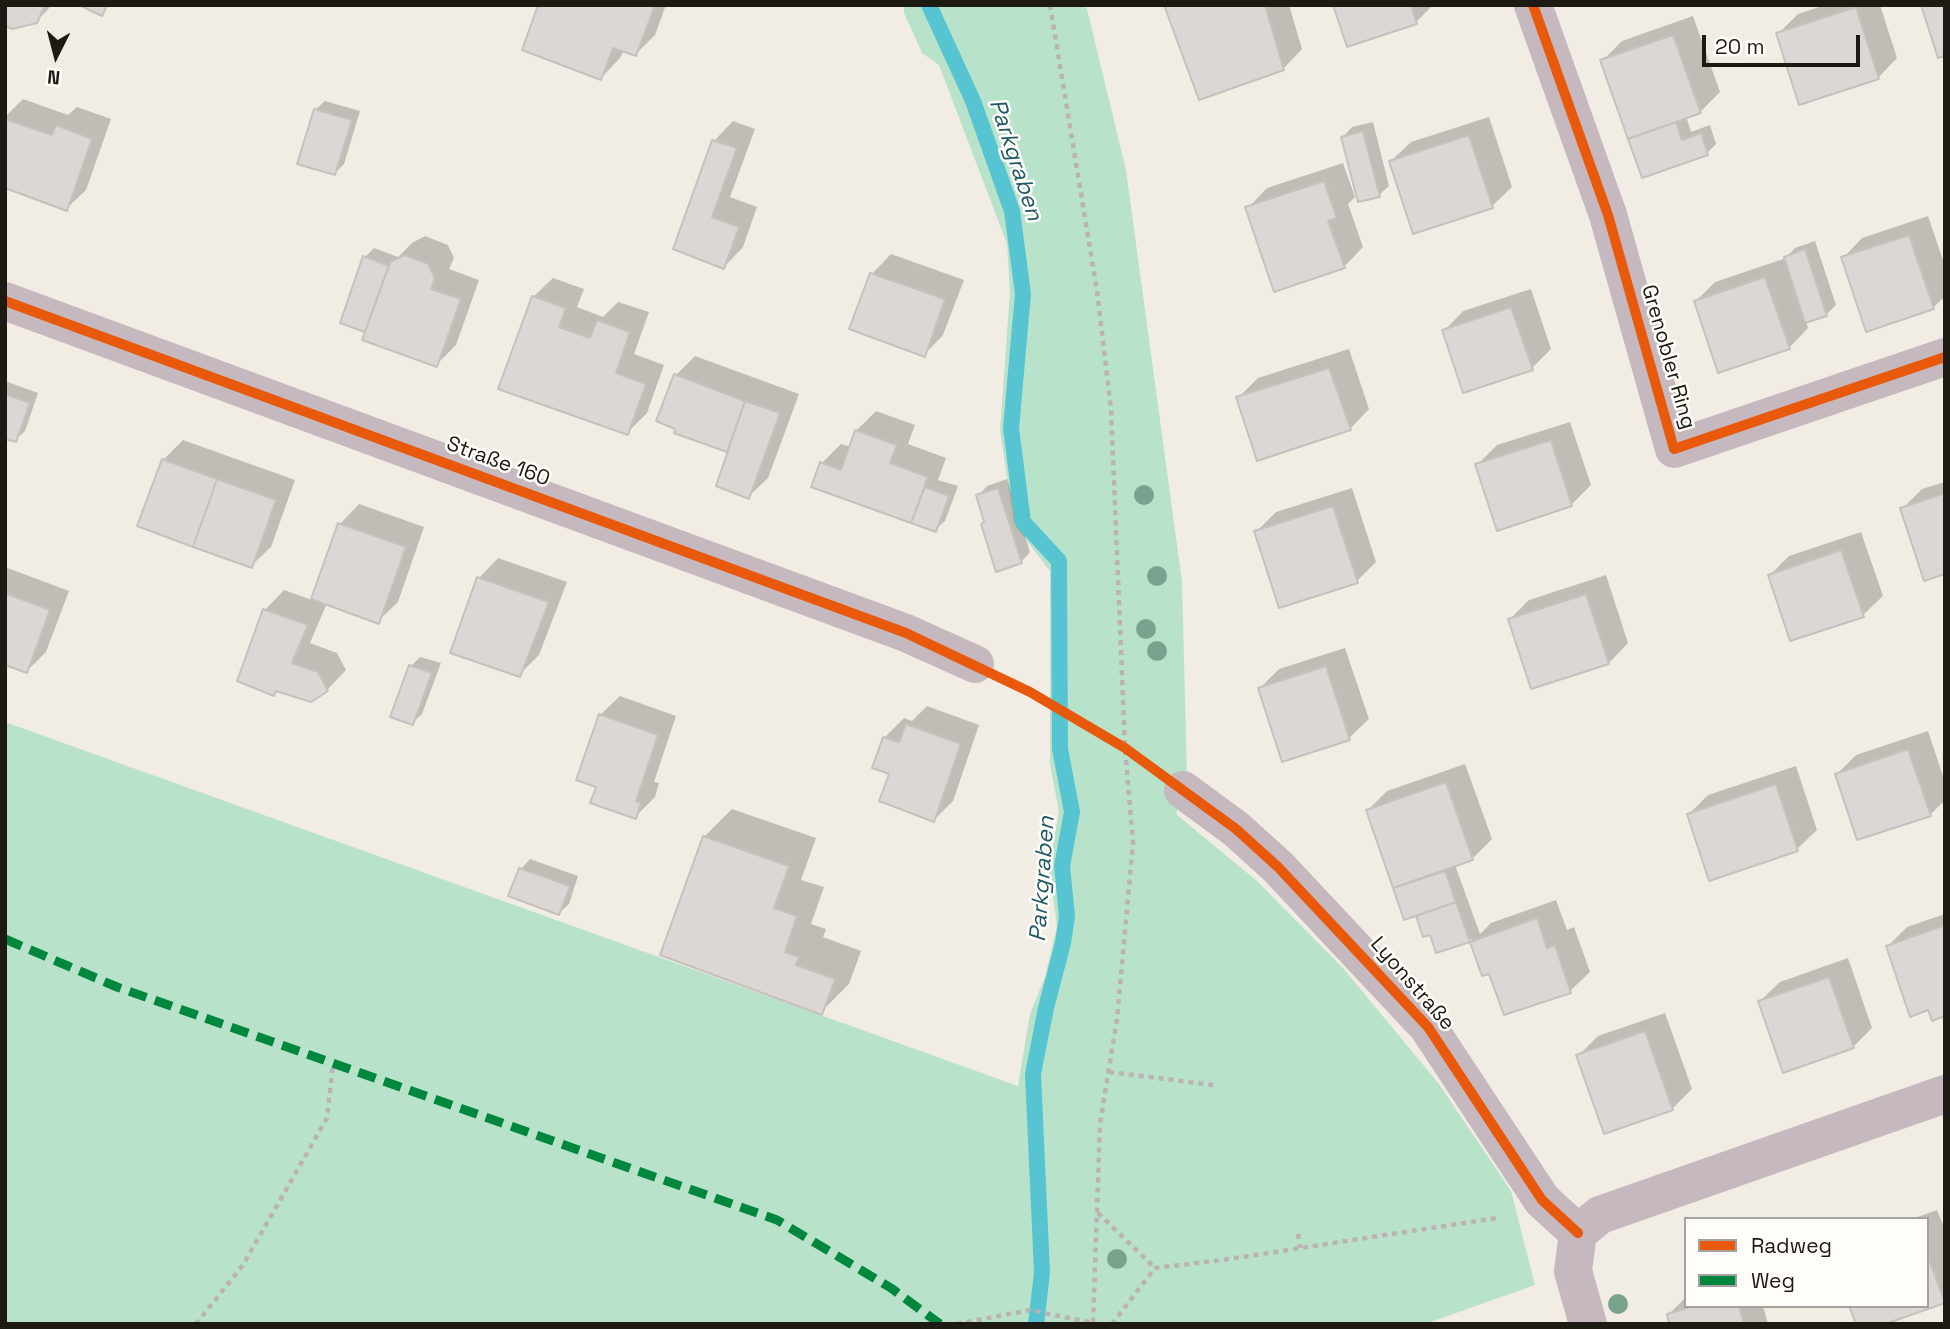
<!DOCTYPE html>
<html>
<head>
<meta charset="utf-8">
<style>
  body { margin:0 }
  #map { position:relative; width:1950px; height:1329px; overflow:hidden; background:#f2ede4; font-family:"Space Grotesk",sans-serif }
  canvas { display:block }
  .frame { position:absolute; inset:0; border:7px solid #1d1a14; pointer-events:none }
  .legend { position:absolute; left:1684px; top:1217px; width:245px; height:91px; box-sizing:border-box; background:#fffdfa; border:2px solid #a5a29e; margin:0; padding:9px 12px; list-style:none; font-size:21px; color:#1d1a14 }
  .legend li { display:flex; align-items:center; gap:14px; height:35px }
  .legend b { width:35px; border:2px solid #a5a29e }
  .north { position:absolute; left:21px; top:21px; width:70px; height:70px; -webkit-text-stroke:5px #fffdfa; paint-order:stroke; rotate:186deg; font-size:19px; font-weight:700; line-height:28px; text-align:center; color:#1d1a14 }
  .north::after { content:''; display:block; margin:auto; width:24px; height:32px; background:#1d1a14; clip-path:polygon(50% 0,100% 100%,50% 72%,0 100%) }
  .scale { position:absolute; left:1702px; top:35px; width:158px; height:32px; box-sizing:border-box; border:4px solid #1d1a14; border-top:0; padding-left:9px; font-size:21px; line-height:24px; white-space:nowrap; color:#1d1a14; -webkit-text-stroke:5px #fffdfa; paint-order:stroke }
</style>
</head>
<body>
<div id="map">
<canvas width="1950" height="1329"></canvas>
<div class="frame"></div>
<ul class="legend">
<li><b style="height:9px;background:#e8590c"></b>Radweg</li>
<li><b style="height:9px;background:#00873e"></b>Weg</li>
</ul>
<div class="north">N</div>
<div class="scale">20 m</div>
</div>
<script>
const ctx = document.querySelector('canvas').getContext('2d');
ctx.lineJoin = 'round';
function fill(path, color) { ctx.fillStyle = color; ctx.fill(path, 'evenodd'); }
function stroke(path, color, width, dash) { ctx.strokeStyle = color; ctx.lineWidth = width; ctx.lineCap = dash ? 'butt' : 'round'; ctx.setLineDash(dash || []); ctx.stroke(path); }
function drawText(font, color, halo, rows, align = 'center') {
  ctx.font = font + ' "Space Grotesk",sans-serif'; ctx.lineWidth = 5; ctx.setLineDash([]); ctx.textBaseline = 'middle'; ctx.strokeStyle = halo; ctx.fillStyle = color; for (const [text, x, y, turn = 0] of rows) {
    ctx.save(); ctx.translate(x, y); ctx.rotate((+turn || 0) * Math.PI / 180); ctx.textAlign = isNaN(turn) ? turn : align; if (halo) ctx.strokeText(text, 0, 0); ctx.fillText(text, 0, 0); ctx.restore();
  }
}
fill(new Path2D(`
  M 904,5 L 1086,5 L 1126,170 L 1182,582 L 1187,777 L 1176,814 L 1257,881 L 1343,968 L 1439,1084 L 1511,1191 L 1535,1285 L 1425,1324 L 5,1324 L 5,722 L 1018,1086 L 1030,1014 L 1045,977 L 1057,926 L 1049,867 L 1059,812 L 1050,764 L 1050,571 L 1014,524 L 1000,430 L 1010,292 L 1007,244 L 939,65 L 922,53 L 904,13 Z`), '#b9e2ca');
fill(new Path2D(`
  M 5,5 L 52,5 L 36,22 Z
  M 540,5 L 666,5 L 655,35 L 636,54 L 624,50 L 620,58 L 601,78 Z
  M 1166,5 L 1289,5 L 1302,49 L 1283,69 Z
  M 1335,5 L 1433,5 L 1416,22 L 1348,45 Z
  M 1825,5 L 1880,5 L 1897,58 L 1878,78 L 1778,34 L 1798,14 Z
  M 1693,16 L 1720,92 L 1700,112 L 1686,116 L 1691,132 L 1710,125 L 1716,144 L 1707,153 L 1643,176 L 1602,61 L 1622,41 Z
  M 23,99 L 68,115 L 77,107 L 111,119 L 86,190 L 66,209 L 5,187 L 5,117 Z
  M 325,101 L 360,111 L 344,164 L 335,173 L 315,110 Z
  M 1489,117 L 1512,187 L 1492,206 L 1391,161 L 1411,142 Z
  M 733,121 L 755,129 L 730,197 L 757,207 L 743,247 L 724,267 L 675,248 L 714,141 Z
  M 1373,122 L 1389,186 L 1379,195 L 1343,137 L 1352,127 Z
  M 1343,163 L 1355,197 L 1348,204 L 1363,247 L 1344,267 L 1248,208 L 1267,188 Z
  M 1928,216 L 1945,266 L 1945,296 L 1933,308 L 1843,258 L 1862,238 Z
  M 425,236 L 448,245 L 454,258 L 449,269 L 479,280 L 456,345 L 436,365 L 367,331 L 365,257 L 374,248 L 398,257 L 412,243 Z
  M 1815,241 L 1836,305 L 1826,315 L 1806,321 L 1808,328 L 1789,348 L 1696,301 L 1715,282 L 1786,258 L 1795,248 Z
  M 891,254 L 964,280 L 943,335 L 924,355 L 872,274 Z
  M 553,278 L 584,289 L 577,307 L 603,317 L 618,302 L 649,312 L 634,354 L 664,365 L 647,413 L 627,433 L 533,297 Z
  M 1531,289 L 1551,349 L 1532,368 L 1444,331 L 1463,311 Z
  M 1349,349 L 1369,409 L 1350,429 L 1238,398 L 1258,378 Z
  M 695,356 L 799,394 L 768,478 L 748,497 L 729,451 L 676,432 L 676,375 Z
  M 5,381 L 38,393 L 25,431 L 15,440 L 5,437 Z
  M 876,411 L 915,425 L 908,444 L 946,458 L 938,480 L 958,486 L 945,521 L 935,530 L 813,486 L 822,463 L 841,444 L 851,447 L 856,431 Z
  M 1570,422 L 1591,485 L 1571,505 L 1477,465 L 1497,445 Z
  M 183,440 L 295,480 L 271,547 L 251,566 L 163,460 Z
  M 1007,479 L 1030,552 L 1021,562 L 978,496 L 987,486 Z
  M 1945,482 L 1945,572 L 1902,509 L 1922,489 Z
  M 1352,488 L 1376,562 L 1357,581 L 1256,532 L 1276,512 Z
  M 359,504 L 424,527 L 398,602 L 378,621 L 327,603 L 310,643 L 337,653 L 346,670 L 327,690 L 278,689 L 274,694 L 265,610 L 284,590 L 312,600 L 340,524 Z
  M 1861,532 L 1883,596 L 1863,615 L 1770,575 L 1789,556 Z
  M 498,558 L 567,582 L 539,655 L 519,675 L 479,578 Z
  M 5,567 L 69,591 L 46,652 L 27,671 L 5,664 Z
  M 1606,575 L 1628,643 L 1609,663 L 1510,619 L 1529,600 Z
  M 1345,648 L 1369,719 L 1349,738 L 1260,688 L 1279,669 Z
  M 420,657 L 441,663 L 422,714 L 412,723 L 411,666 Z
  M 620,696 L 676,716 L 654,782 L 659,783 L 655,797 L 635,817 L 598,785 L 600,715 Z
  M 927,706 L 979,725 L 953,801 L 934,820 L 891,772 L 884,738 L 904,718 L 912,721 Z
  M 1928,731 L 1945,782 L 1945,800 L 1930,815 L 1837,774 L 1856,755 Z
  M 1465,764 L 1492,839 L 1472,859 L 1455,865 L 1480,934 L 1491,923 L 1556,900 L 1567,930 L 1574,927 L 1590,972 L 1570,991 L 1490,972 L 1483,974 L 1471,939 L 1437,951 L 1431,933 L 1424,935 L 1417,914 L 1405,917 L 1368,810 L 1387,791 Z
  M 1796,766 L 1817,830 L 1797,849 L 1689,814 L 1708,795 Z
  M 732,809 L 816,838 L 801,880 L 824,887 L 811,924 L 826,929 L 823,937 L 861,951 L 849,984 L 821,1012 L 704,837 Z
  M 530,859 L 578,876 L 569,904 L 559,913 L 521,869 Z
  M 1945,914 L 1945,1014 L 1929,1008 L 1888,946 L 1907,927 Z
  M 1848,958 L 1872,1028 L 1853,1047 L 1760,1001 L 1780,982 Z
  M 1665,1013 L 1692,1089 L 1672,1109 L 1578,1056 L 1598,1036 Z
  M 1937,1210 L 1945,1230 L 1945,1300 L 1880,1324 L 1927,1306 L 1927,1219 L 1912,1219 Z
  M 1686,1297 L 1686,1306 L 1763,1306 L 1768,1324 L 1671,1324 L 1669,1314 Z`), '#0003');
stroke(new Path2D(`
  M 929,5 L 973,101 L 1012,211 L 1023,294 L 1011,428 L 1023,522 L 1059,561 L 1060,749 L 1072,812 L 1062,866 L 1067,916 L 1063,943 L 1046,1008 L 1033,1074 L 1042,1273 L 1036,1324`), '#57c5d1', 16);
const building = new Path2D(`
  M 5,5 L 45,5 L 37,23 L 12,29 L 5,26 Z
  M 79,5 L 107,5 L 102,16 Z
  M 538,5 L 655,5 L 636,56 L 613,48 L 601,80 L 522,50 Z
  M 1164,5 L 1265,5 L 1284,70 L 1199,100 Z
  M 1333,5 L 1411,5 L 1417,24 L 1347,47 Z
  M 1921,5 L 1945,5 L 1945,56 L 1938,58 Z
  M 1856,7 L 1879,79 L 1799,105 L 1776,33 Z
  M 1673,35 L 1701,113 L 1628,139 L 1600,60 Z
  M 314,109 L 352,120 L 335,175 L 297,164 Z
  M 5,119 L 52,135 L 56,125 L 92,139 L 67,211 L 5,188 Z
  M 1676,122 L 1682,140 L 1701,133 L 1708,155 L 1642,178 L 1628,139 Z
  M 1363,131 L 1380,197 L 1358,202 L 1341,137 Z
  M 1469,135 L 1493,208 L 1413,234 L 1389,161 Z
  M 712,140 L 737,148 L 712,217 L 739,227 L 724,269 L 673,249 Z
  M 1324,181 L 1337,218 L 1328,221 L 1345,268 L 1274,292 L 1245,207 Z
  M 1909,235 L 1934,309 L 1866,332 L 1841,257 Z
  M 1805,249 L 1827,316 L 1805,323 L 1784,257 Z
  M 405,255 L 428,264 L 435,278 L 431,289 L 461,299 L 437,367 L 362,340 L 390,262 Z
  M 363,256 L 389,266 L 365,332 L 340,323 Z
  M 870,273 L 945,299 L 925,357 L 849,329 Z
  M 1765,277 L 1790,349 L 1718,373 L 1694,301 Z
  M 532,296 L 566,308 L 559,327 L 590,338 L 597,320 L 630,332 L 616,373 L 646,384 L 628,435 L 498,389 Z
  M 1511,307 L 1533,370 L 1463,393 L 1442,330 Z
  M 1329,368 L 1351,430 L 1257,461 L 1236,397 Z
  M 674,374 L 745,401 L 727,452 L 674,433 L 675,429 L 656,421 Z
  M 5,394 L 30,403 L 16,442 L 5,439 Z
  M 745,401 L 780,413 L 749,499 L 716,486 Z
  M 855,430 L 897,445 L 890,463 L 928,477 L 911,523 L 811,487 L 820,462 L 841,470 Z
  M 1551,440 L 1572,506 L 1497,531 L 1475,464 Z
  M 162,459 L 217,479 L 193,547 L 137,526 Z
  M 217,479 L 276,500 L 252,568 L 193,547 Z
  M 925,487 L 949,496 L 936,532 L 911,523 Z
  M 998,488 L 1022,563 L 996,572 L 981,524 L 984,522 L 976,495 Z
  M 1945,493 L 1945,574 L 1924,581 L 1900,508 Z
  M 1333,506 L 1358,583 L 1279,608 L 1254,531 Z
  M 338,523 L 406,547 L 379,624 L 311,599 Z
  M 1841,550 L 1864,617 L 1790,641 L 1768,575 Z
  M 477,577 L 549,602 L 520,677 L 450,653 Z
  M 5,593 L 50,610 L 27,673 L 5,665 Z
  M 1586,594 L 1609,664 L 1531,689 L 1508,619 Z
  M 263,609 L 308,625 L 292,663 L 318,672 L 328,691 L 311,702 L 276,691 L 274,696 L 237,681 Z
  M 409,665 L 432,673 L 413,725 L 390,717 Z
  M 1326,666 L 1350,740 L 1282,762 L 1258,688 Z
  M 599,714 L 658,735 L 636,801 L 641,803 L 636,819 L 590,803 L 596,787 L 576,780 Z
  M 906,724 L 961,744 L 934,822 L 879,801 L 889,774 L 872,768 L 883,737 L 899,742 Z
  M 1908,749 L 1931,816 L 1857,840 L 1835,774 Z
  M 1446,782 L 1473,860 L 1393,888 L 1366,810 Z
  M 1776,784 L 1798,851 L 1709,881 L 1687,814 Z
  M 703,836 L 789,866 L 774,908 L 797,916 L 785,952 L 799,957 L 796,965 L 835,979 L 822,1015 L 660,955 Z
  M 519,868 L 570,886 L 559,915 L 508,896 Z
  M 1445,871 L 1456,902 L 1404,920 L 1393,888 Z
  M 1456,902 L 1470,942 L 1436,953 L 1430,935 L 1423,937 L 1416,916 Z
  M 1537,918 L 1547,948 L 1555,945 L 1571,993 L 1504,1015 L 1489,974 L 1482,976 L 1470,942 Z
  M 1945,925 L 1945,1016 L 1932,1021 L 1928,1010 L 1910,1017 L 1886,946 Z
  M 1829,977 L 1854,1048 L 1783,1073 L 1758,1001 Z
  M 1645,1031 L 1673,1110 L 1604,1134 L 1576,1055 Z
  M 1927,1254 L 1945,1303 L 1885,1324 L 1856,1324 L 1849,1306 L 1927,1306 Z
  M 1694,1306 L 1739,1306 L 1744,1324 L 1669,1324 L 1667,1314 Z`);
fill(building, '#dcd7d4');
stroke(building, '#c6c1bf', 2);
stroke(new Path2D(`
  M 1050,5 L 1097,291 L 1111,409 L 1125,748 L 1133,843 L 1117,1019 L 1100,1124 L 1093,1324
  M 1109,1072 L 1213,1085
  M 1098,1213 L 1155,1268
  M 1298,1234 L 1300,1248
  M 196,1324 L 243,1265 L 327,1118 L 333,1064
  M 957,1324 L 1030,1310 L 1093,1323
  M 1112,1324 L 1155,1268 L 1222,1260 L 1497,1218`), '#bbb2b4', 4.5, [5, 5]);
stroke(new Path2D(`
  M 1533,5 L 1608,215 L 1674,449 L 1945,357
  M 5,301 L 906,633 L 975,664
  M 1183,790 L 1236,829 L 1278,867 L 1428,1027 L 1542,1200 L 1578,1233
  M 1578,1233 L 1600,1215 L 1945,1094
  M 1578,1233 L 1573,1271 L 1588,1324`), '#c5b8be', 38);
stroke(new Path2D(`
  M 5,939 L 117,987 L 777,1220 L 891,1288 L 940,1324`), '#00873e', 9, [18, 9]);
stroke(new Path2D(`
  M 1533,5 L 1608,215 L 1674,449 L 1945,357
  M 5,301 L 906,633 L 1030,692 L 1125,748 L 1236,829 L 1278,867 L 1428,1027 L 1542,1200 L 1578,1233`), '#e8590c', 10);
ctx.fillStyle = '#78a38e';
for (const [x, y] of [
  [1144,495],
  [1157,576],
  [1146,629],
  [1157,651],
  [1117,1259],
  [1618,1304]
]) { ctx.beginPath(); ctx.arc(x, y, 10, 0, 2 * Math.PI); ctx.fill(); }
drawText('21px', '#1d1a14', '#fffdfa', [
  ["Grenobler Ring",1668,357,74],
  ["Straße 160",498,462,20],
  ["Lyonstraße",1412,984,49]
]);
drawText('italic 23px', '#235b65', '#fffdfa', [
  ["Parkgraben",1015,160,72],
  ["Parkgraben",1043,879,-86]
]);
</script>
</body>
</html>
